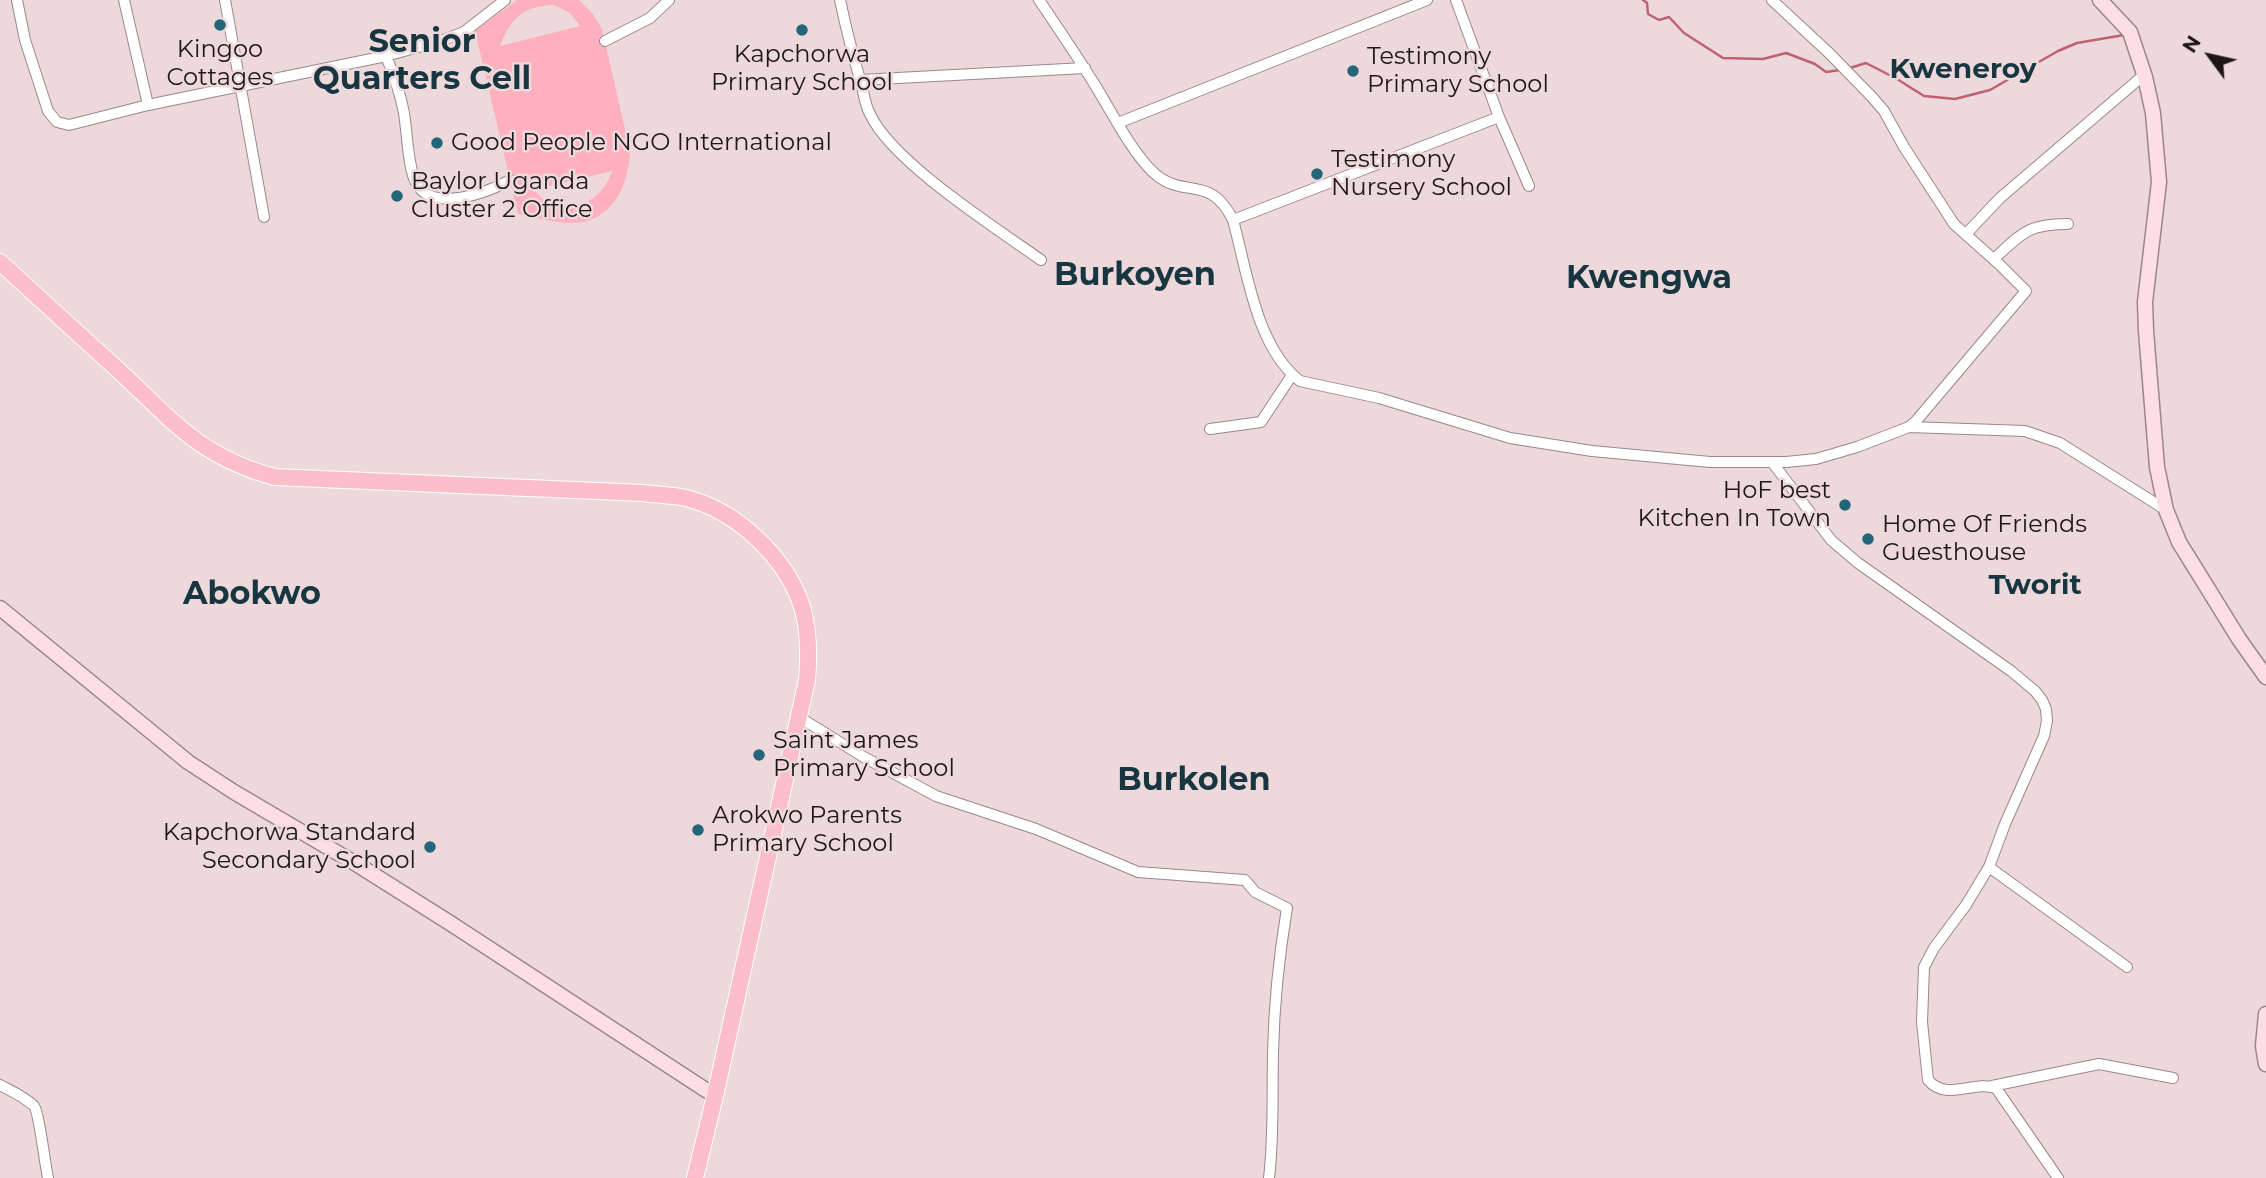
<!DOCTYPE html>
<html>
<head>
<meta charset="utf-8">
<style>
  body { margin:0 }
  #map { position:relative; width:2266px; height:1178px; overflow:hidden; background:#edd8db; font-family:Montserrat,sans-serif }
  canvas { display:block }
  .north { position:absolute; left:2175px; top:21px; width:70px; height:70px; -webkit-text-stroke:5px #edd8db; paint-order:stroke; rotate:303deg; font-size:19px; font-weight:700; line-height:28px; text-align:center; color:#1e1718 }
  .north::after { content:''; display:block; margin:auto; width:24px; height:32px; background:#1e1718; clip-path:polygon(50% 0,100% 100%,50% 72%,0 100%) }
</style>
</head>
<body>
<div id="map">
<canvas width="2266" height="1178"></canvas>
<div class="north">N</div>
</div>
<script>
const ctx = document.querySelector('canvas').getContext('2d');
ctx.lineJoin = 'round';
function fill(path, color) { ctx.fillStyle = color; ctx.fill(path, 'evenodd'); }
function stroke(path, color, width, dash) { ctx.strokeStyle = color; ctx.lineWidth = width; ctx.lineCap = dash ? 'butt' : 'round'; ctx.setLineDash(dash || []); ctx.stroke(path); }
function drawText(font, color, halo, rows, align = 'center') {
  ctx.font = font + ' Montserrat,sans-serif'; ctx.lineWidth = 5; ctx.setLineDash([]); ctx.textBaseline = 'middle'; ctx.strokeStyle = halo; ctx.fillStyle = color; for (const [text, x, y, turn = 0] of rows) {
    ctx.save(); ctx.translate(x, y); ctx.rotate((+turn || 0) * Math.PI / 180); ctx.textAlign = isNaN(turn) ? turn : align; if (halo) ctx.strokeText(text, 0, 0); ctx.fillText(text, 0, 0); ctx.restore();
  }
}
fill(new Path2D(`
  M 517,0 L 579,0 L 593,14 L 602,29 L 630,151 C 629,181 616,215 583,222 C 563,226 538,218 518,214 L 475,31 ZM 554,5 L 570,13 L 580,26 L 500,46 C 511,18 523,6 554,5 ZM 612,171 C 605,195 577,216 551,204 C 545,202 539,195 534,190 Z`), '#feb0be');
stroke(new Path2D(`
  M 1643,0 L 1647,3 L 1648,14 L 1659,20 L 1669,17 L 1684,33 L 1723,58 L 1763,59 L 1786,53 L 1815,64 L 1826,72 L 1840,70
  M 1850,68 L 1866,63 L 1897,79 L 1924,96 L 1955,99 L 1990,90 L 2058,51 L 2077,43 L 2124,35`), '#bf6175', 2.5);
const street = new Path2D(`
  M 17,0 L 25,40 L 48,111 L 57,122 L 69,125 L 148,105 L 386,56 L 440,41 L 464,32 L 505,0
  M 124,0 L 148,105
  M 225,0 L 264,217
  M 840,0 C 846,28 853,56 861,83 C 864,94 865,105 870,114 C 892,162 996,228 1041,260
  M 1039,0 C 1058,28 1077,56 1095,85 C 1111,111 1132,153 1154,173 C 1184,200 1210,173 1233,220 C 1247,271 1256,347 1300,381 L 1379,398 L 1510,438 L 1592,451 L 1710,462 L 1786,462 L 1816,459 L 1857,447 L 1909,427 L 2025,431 L 2060,443 L 2166,510
  M 1456,0 L 1499,117 L 1529,186
  M 1772,0 L 1829,53 L 1872,97 L 1884,111 L 1904,147 L 1954,224 L 2000,265 L 2026,291 L 1916,421 L 1909,427
  M 605,41 L 650,18 L 669,0
  M 386,56 C 394,75 400,92 404,113 C 407,131 408,168 416,183 C 432,213 488,193 510,180
  M 860,80 L 1085,68
  M 1118,123 L 1427,0
  M 1233,220 L 1499,117
  M 1966,234 L 2000,198 L 2145,74
  M 1994,259 C 2022,233 2028,224 2068,224
  M 1210,429 L 1261,422 L 1292,375
  M 1772,462 L 1831,540 L 1858,563 L 2011,671 L 2035,691 L 2042,700 L 2046,709 L 2047,721 L 2044,736 L 2005,824 L 1989,867 L 1966,905 L 1934,948 L 1924,967 L 1922,1022 L 1928,1080 C 1947,1102 1973,1080 1996,1088 L 2058,1178
  M 799,717 L 862,756 L 936,796 L 1036,829 L 1138,872 L 1245,880 L 1255,892 L 1287,908 C 1279,956 1274,1004 1273,1053 C 1272,1095 1274,1136 1269,1178
  M 1989,867 L 2127,967
  M 0,1085 C 11,1091 25,1097 34,1106 C 39,1112 45,1165 48,1178
  M 1992,1086 L 2099,1064 L 2173,1078`);
const secondary = new Path2D(`
  M 2100,0 L 2130,32 L 2145,77 L 2153,113 L 2159,182 L 2145,302 L 2146,331 L 2157,467 L 2166,510 L 2179,542 L 2239,639 L 2266,677
  M 0,608 L 188,762 L 234,792 L 358,865 L 450,923 L 715,1096
  M 2266,1014 L 2263,1046 L 2266,1064`);
const primary = new Path2D(`
  M 0,262 C 38,297 76,332 115,367 C 170,418 199,457 275,477 L 643,493 C 657,495 672,495 686,498 C 738,511 788,559 803,610 C 809,633 809,657 807,680 L 715,1096 L 695,1178`);
stroke(street, '#9a878a', 12);
stroke(secondary, '#9a878a', 17);
stroke(primary, '#fff', 18);
stroke(street, '#fff', 10);
stroke(secondary, '#fedee5', 14);
stroke(primary, '#fcbeca', 16);
for (const [x, y, r, color] of [
  [220,25,7,"#246679"],
  [802,30,7,"#246679"],
  [1353,71,7,"#246679"],
  [437,143,7,"#246679"],
  [1317,174,7,"#246679"],
  [397,196,7,"#246679"],
  [1845,505,7,"#246679"],
  [1868,539,7,"#246679"],
  [759,755,7,"#246679"],
  [698,830,7,"#246679"],
  [430,847,7,"#246679"]
]) { const dot = new Path2D(); dot.arc(x, y, r, 0, 2 * Math.PI); ctx.fillStyle = color; ctx.fill(dot); stroke(dot, '#edd8db', 2.5); }
drawText('24px', '#1e1718', '#edd8db', [
  ["Kingoo",220,50,"center"],
  ["Cottages",220,78,"center"],
  ["Kapchorwa",802,55,"center"],
  ["Primary School",802,83,"center"],
  ["Testimony",1367,57],
  ["Primary School",1367,85],
  ["Good People NGO International",451,143],
  ["Testimony",1331,160],
  ["Nursery School",1331,188],
  ["Baylor Uganda",411,182],
  ["Cluster 2 Office",411,210],
  ["HoF best",1831,491,"right"],
  ["Kitchen In Town",1831,519,"right"],
  ["Home Of Friends",1882,525],
  ["Guesthouse",1882,553],
  ["Saint James",773,741],
  ["Primary School",773,769],
  ["Arokwo Parents",712,816],
  ["Primary School",712,844],
  ["Kapchorwa Standard",416,833,"right"],
  ["Secondary School",416,861,"right"]
], 'left');
drawText('bold 28px', '#17363f', '#edd8db', [
  ["Kweneroy",1963,70],
  ["Tworit",2035,586]
]);
drawText('bold 32px', '#17363f', '#edd8db', [
  ["Senior",422,43],
  ["Quarters Cell",422,80],
  ["Burkoyen",1135,276],
  ["Kwengwa",1649,279],
  ["Abokwo",252,595],
  ["Burkolen",1194,781]
]);
</script>
</body>
</html>
